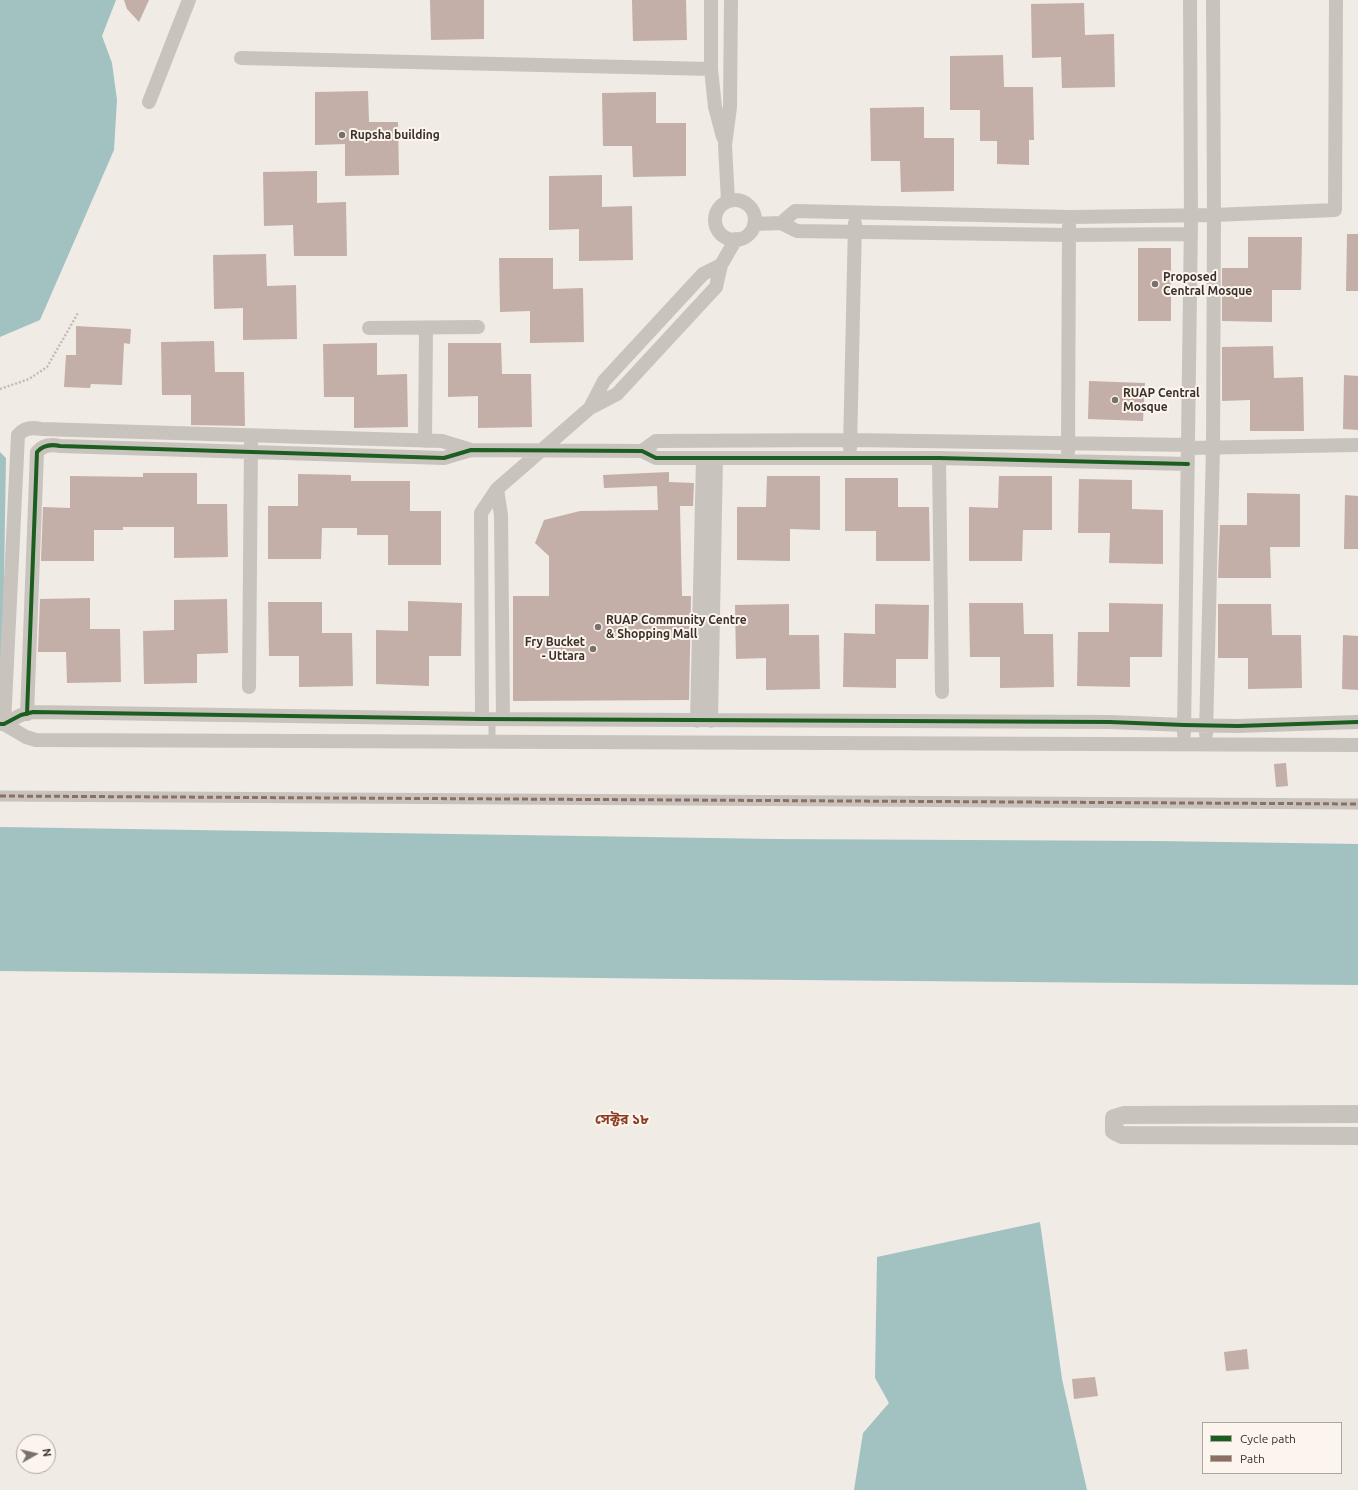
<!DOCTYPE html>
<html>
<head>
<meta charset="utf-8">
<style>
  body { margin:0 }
  #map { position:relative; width:1358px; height:1490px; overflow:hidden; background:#f0ebe5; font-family:Ubuntu,sans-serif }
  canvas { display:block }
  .legend { position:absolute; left:1202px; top:1422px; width:140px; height:52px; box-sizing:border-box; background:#fbf5ee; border:1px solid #aea6a0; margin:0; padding:5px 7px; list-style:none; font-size:12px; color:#3b302b }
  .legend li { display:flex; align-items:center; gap:8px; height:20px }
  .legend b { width:20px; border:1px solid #aea6a0 }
  .north { position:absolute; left:16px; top:1434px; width:40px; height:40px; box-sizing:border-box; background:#fbf5ee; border:1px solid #aea6a0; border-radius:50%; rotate:82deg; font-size:11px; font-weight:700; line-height:16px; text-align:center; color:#3b302b }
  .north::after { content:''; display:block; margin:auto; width:14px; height:18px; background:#7a716c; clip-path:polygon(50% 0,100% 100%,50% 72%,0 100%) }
</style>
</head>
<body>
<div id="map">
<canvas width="1358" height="1490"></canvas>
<ul class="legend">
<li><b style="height:5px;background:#1b5e20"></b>Cycle path</li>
<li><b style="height:5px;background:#8d6e63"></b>Path</li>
</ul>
<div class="north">N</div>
</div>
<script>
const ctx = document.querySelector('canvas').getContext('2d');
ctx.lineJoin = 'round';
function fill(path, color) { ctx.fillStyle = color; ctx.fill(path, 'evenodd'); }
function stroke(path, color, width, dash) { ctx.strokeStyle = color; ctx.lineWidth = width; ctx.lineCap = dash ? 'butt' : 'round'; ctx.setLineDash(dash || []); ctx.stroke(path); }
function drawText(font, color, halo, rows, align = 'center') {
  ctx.font = font + ' Ubuntu,"Noto Sans Bengali",sans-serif'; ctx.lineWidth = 4; ctx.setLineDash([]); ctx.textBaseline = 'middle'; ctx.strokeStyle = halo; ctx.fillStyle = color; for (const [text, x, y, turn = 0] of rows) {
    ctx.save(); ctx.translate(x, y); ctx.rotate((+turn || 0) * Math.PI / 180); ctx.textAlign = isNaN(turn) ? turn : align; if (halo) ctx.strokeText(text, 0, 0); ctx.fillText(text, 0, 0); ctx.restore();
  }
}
fill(new Path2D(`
  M 0,0 L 116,0 L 102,36 L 112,63 L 117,100 L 114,150 L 40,320 L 0,337 Z
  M 0,452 L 6,458 L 2,700 L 0,700 Z
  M 0,827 L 776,839 L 1157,841 L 1358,844 L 1358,985 L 686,979 L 0,971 Z
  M 1040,1222 L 1062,1379 L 1087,1490 L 854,1490 L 863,1433 L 889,1403 L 875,1378 L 877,1257 Z`), '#a1c2c1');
fill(new Path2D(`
  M 124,0 L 149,0 L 139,22 L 127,9 Z
  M 430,0 L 484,0 L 484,39 L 431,40 Z
  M 632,0 L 686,0 L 687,40 L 633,41 Z
  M 1084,3 L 1085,35 L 1114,34 L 1115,87 L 1062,88 L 1061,57 L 1032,58 L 1031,4 Z
  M 1003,55 L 1004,87 L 1033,87 L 1034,140 L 1029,140 L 1029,165 L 997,164 L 997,141 L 980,141 L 980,110 L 950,110 L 950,56 Z
  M 368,91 L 369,122 L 398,122 L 399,175 L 345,176 L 345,144 L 315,145 L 315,92 Z
  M 656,92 L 656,123 L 686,123 L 686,176 L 633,177 L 632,146 L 603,146 L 602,93 Z
  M 924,107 L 924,138 L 954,138 L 954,191 L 901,192 L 900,161 L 871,161 L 870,108 Z
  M 317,171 L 317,203 L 346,202 L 347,256 L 294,256 L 293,225 L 264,226 L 263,172 Z
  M 602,175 L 602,207 L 632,206 L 633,260 L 579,261 L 579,229 L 549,230 L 549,176 Z
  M 1347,234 L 1358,234 L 1358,291 L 1346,291 Z
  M 1248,237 L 1302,237 L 1301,290 L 1272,290 L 1272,322 L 1222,321 L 1222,268 L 1248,268 Z
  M 1138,248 L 1171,248 L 1171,321 L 1138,321 Z
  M 266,254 L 267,286 L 296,285 L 297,339 L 243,340 L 243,308 L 214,309 L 213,255 Z
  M 499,258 L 553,258 L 553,289 L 583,288 L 584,342 L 530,343 L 530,311 L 500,312 Z
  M 76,326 L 131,329 L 130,344 L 124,343 L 122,385 L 91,384 L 90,388 L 64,387 L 66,355 L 76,355 Z
  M 214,341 L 215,372 L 244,372 L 245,426 L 191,425 L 191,395 L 162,395 L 161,342 Z
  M 377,343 L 377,375 L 407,374 L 408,427 L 354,428 L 354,397 L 324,397 L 323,344 Z
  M 448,343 L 501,343 L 502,374 L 531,374 L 532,427 L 478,428 L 478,396 L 448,397 Z
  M 1273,346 L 1274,378 L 1303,377 L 1304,431 L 1250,431 L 1250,400 L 1222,401 L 1222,347 Z
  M 1344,375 L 1358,376 L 1358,430 L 1343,429 Z
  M 1089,381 L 1145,383 L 1143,421 L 1088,419 Z
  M 669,472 L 669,482 L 694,483 L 693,506 L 680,506 L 682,596 L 691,596 L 689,700 L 513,701 L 513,596 L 549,596 L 549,556 L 535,543 L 544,520 L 580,511 L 658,510 L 657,486 L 604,488 L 603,475 Z
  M 143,473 L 197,473 L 197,504 L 227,504 L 228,557 L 174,558 L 174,527 L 123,527 L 123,530 L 94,530 L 94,561 L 41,561 L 43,507 L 70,508 L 70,476 L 143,477 Z
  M 298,474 L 351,475 L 351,481 L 410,481 L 410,511 L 441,511 L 441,565 L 388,565 L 388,535 L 357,535 L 357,528 L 322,528 L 321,559 L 268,559 L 268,506 L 298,506 Z
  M 767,476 L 820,476 L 820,530 L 790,529 L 790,561 L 737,560 L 737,507 L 766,507 Z
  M 999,476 L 1052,476 L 1052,530 L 1023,530 L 1022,561 L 969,561 L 969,507 L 998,508 Z
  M 845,478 L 898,478 L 898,507 L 929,507 L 930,561 L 876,561 L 876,531 L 845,531 Z
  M 1079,479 L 1132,480 L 1132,509 L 1163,510 L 1163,564 L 1109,563 L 1110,533 L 1078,533 Z
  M 1247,493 L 1300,494 L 1300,547 L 1270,547 L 1271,578 L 1218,578 L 1220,525 L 1247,525 Z
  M 1345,495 L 1358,496 L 1358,549 L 1344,549 Z
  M 90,598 L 90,629 L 120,629 L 121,682 L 67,683 L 66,652 L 38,652 L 40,599 Z
  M 227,599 L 228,653 L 197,654 L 197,683 L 144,684 L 143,631 L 174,630 L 174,600 Z
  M 408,601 L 462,603 L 461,656 L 429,656 L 429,686 L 376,684 L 376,630 L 408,631 Z
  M 268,602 L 322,602 L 322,633 L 352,633 L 353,686 L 299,687 L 299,656 L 269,656 Z
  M 969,603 L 1023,603 L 1024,634 L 1053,634 L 1054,687 L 1000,688 L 1000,657 L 970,657 Z
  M 1109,603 L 1163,604 L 1162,657 L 1130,657 L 1130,687 L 1077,686 L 1078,632 L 1109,632 Z
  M 789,604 L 789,635 L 819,635 L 820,689 L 766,690 L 766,658 L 736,659 L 735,605 Z
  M 875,604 L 929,605 L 928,659 L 896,659 L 896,688 L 843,687 L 844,633 L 875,634 Z
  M 1218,604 L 1271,604 L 1272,635 L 1301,635 L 1302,688 L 1248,689 L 1248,658 L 1218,658 Z
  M 1343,635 L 1358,636 L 1358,690 L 1342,689 Z
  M 1286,763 L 1288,786 L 1276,787 L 1274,764 Z
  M 1247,1349 L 1249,1369 L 1226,1371 L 1224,1352 Z
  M 1095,1377 L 1098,1396 L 1074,1399 L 1072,1379 Z`), '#c3afa7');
stroke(new Path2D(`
  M 0,389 L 29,379 L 47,367 L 78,313`), '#c2bbb6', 2.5, [2, 2]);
stroke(new Path2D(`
  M 492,741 L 492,719`), '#c9c3be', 7);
stroke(new Path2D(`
  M 0,796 L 1358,804`), '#c9c3be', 11);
stroke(new Path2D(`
  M 711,0 L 711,69 L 715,107 L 723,137
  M 241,58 L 711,69
  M 149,102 L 189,0
  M715 220a20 20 0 1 1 40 0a20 20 0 1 1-40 0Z
  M 728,201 L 725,145 L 730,107 L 731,0
  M 781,223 L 795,211 L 1070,217 L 1214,215 L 1335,210 L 1336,0
  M 754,224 L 781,223 L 797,231 L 1068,235 L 1191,234
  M 369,328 L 478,327
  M 590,408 L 604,381 L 703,274 L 721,265
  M 425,441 L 426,328
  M 850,448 L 855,223
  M 1188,448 L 1358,445
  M 642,451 L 656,441 L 851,440 L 1189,445
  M 1068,452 L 1069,225
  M 939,458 L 942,692
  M 497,489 L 501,515 L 503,719
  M 249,687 L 251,442
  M 27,714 L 37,452 C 43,445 51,444 60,446 L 444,458 L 471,450 L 642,451 L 656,458 L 939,458 L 1188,464
  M 482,719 L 481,513 L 497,489 L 590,408 L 617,394 L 716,287 L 721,265 L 736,239
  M 697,721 L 703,458
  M 711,721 L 716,458
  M 0,724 L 4,724 L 21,715 L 33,712 L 482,719 L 1110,722 L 1184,725 L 1238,726 L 1358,722
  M 4,724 L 26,737 L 36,740 L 1358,745
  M 4,724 L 18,435 C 24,428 32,427 41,429 L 442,441 L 471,450
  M 1184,734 L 1191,220 L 1190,0
  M 1206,734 L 1213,448 L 1214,215 L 1213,0`), '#c9c3be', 14);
stroke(new Path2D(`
  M 1358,1114 L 1124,1115 L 1114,1118 L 1114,1131 L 1122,1135 L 1358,1136`), '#c9c3be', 18);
stroke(new Path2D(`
  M 0,796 L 1358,804`), '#8d6e63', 3, [6, 3]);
stroke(new Path2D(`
  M 27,714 L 37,452 C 43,445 51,444 60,446 L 444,458 L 471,450 L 642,451 L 656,458 L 939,458 L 1188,464
  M 0,724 L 4,724 L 21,715 L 33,712 L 482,719 L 1110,722 L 1184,725 L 1238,726 L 1358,722`), '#1b5e20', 4);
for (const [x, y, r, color] of [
  [342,135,4,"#7a716c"],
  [1155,284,4,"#7a716c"],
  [1115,400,4,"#7a716c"],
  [598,627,4,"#7a716c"],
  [593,649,4,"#7a716c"]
]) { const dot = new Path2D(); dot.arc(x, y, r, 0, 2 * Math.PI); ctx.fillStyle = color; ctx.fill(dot); stroke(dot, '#fbf5ee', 1.5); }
drawText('bold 12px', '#3b302b', '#fbf5ee', [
  ["Rupsha building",350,135],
  ["Proposed",1163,277],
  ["Central Mosque",1163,291],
  ["RUAP Central",1123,393],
  ["Mosque",1123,407],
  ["RUAP Community Centre",606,620],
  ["& Shopping Mall",606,634],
  ["Fry Bucket",585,642,"right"],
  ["- Uttara",585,656,"right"]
], 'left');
drawText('bold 14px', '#8c3b22', '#fbf5ee', [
  ["সেক্টর ১৮",622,1119]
]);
</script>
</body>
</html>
